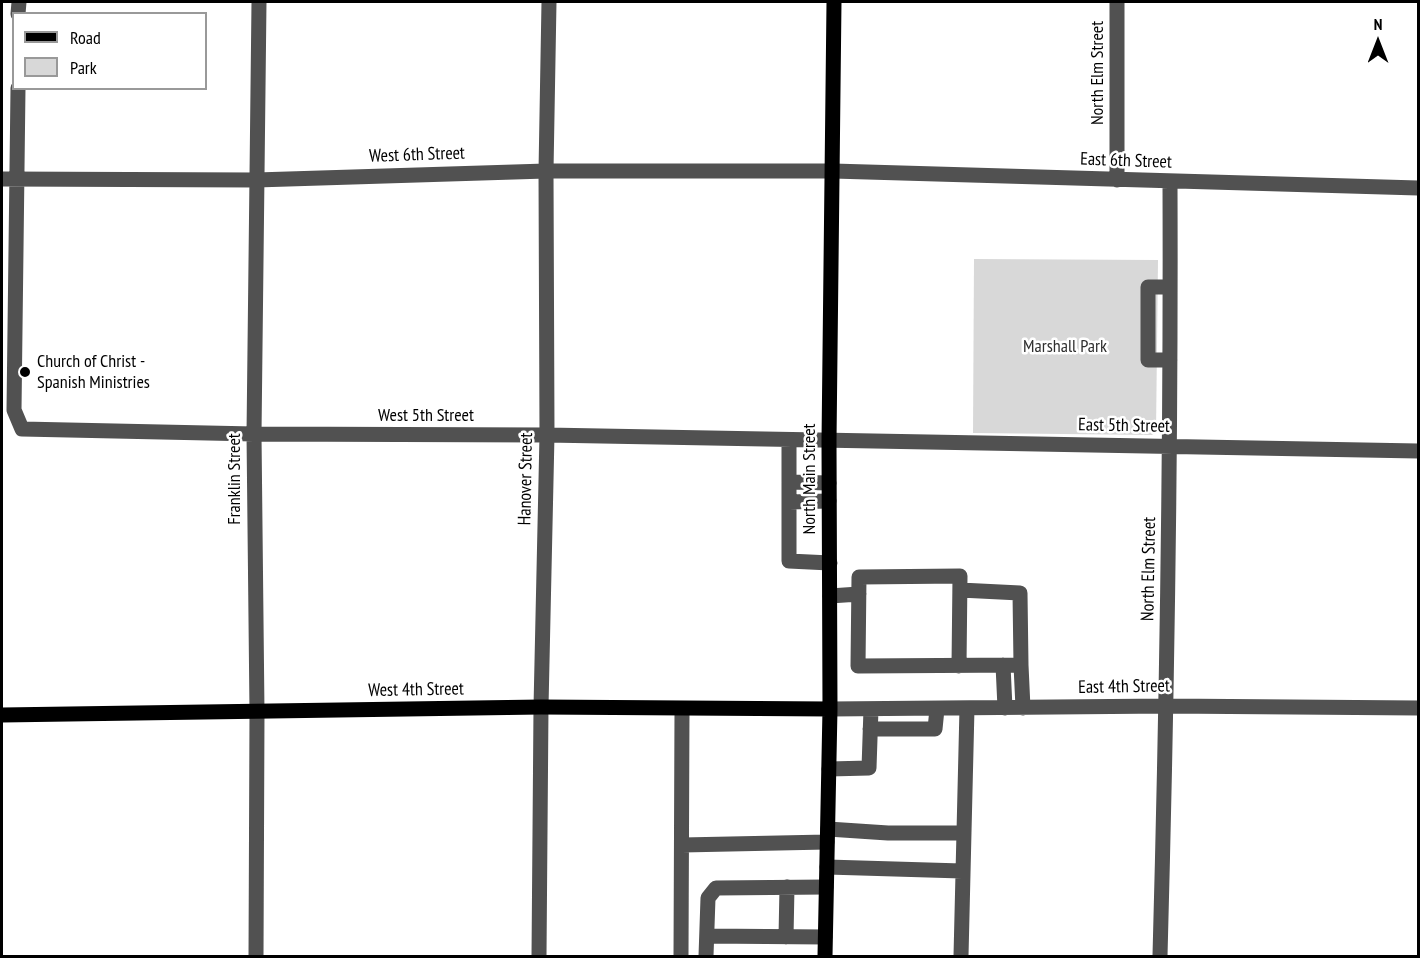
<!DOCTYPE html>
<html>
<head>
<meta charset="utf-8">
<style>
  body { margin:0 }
  #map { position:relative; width:1420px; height:958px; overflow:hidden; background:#fff; font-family:"PT Sans Narrow",sans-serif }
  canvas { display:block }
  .frame { position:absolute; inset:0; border:3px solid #000; pointer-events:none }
  .legend { position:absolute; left:12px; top:12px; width:195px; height:78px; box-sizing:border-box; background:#fff; border:2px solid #999; margin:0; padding:8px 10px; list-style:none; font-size:18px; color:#000 }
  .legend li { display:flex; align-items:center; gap:12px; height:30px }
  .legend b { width:30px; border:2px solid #999 }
  .north { position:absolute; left:1348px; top:12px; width:60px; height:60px; -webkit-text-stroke:4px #fff; paint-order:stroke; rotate:0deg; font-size:16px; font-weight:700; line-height:24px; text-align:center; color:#000 }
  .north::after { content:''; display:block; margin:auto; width:21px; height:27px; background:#000; clip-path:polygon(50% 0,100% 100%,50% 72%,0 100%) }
</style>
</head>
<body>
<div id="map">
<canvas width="1420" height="958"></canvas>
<div class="frame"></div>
<ul class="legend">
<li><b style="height:8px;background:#000"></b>Road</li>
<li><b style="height:16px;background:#d8d8d8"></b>Park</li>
</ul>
<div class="north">N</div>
</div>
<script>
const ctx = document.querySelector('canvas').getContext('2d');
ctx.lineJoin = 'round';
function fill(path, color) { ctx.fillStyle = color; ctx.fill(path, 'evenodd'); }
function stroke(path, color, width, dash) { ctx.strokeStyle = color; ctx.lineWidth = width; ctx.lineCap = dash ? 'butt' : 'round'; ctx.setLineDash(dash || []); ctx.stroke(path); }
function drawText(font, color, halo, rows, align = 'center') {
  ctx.font = font + ' "PT Sans Narrow",sans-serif'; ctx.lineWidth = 5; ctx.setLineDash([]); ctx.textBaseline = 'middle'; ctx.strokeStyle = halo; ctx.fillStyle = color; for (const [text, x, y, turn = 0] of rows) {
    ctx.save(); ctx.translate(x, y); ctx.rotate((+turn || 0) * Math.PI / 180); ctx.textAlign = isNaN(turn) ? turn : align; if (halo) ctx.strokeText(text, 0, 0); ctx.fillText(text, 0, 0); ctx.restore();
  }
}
fill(new Path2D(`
  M 974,259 L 1158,260 L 1156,432 L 1152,435 L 973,433 Z`), '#d8d8d8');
stroke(new Path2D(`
  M 1117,2 L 1117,180
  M 18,14 L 19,2
  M 18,88 L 14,410 L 22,429 L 254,434 L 547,435 L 1418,451
  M 2,179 L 256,180 L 546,171 L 833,171 L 1418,188
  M 1170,360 L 1148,360 L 1148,287 L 1170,287
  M 789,440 L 789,561 L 830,563
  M 789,482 L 829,483
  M 789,502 L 829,501
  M 830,596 L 859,594
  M 1003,665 L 1005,708
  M 1021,665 L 1023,708
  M 959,666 L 960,576 L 859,577 L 858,666 L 1021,665 L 1020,593 L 960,590
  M 830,709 L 1167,706 L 1418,708
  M 870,729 L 935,729 L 937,709
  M 829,769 L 869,768 L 871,709
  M 828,829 L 888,833 L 963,833
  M 682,845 L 827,842
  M 827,867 L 962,871
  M 707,936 L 825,937
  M 786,937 L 787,887
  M 256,956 L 257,712 L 254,434 L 259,2
  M 539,956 L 541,707 L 547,435 L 546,171 L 549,2
  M 681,956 L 682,709
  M 706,956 L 708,898 L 716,888 L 826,887
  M 961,956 L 967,708
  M 1160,956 C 1167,698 1171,440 1170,182`), '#515151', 15);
stroke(new Path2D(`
  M 2,715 L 541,707 L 830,709
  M 825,956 L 830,709 L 829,441 L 834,2`), '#000', 15);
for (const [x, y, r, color] of [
  [25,372,6,"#000"]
]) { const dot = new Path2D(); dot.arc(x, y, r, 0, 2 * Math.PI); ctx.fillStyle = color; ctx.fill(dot); stroke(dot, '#fff', 2); }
drawText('18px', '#000', '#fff', [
  ["North Elm Street",1098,73,-90],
  ["West 6th Street",417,155,-2],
  ["East 6th Street",1126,161,2],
  ["West 5th Street",426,416],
  ["East 5th Street",1124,426,1],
  ["Franklin Street",235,479,-90],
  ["Hanover Street",526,479,-89],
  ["North Main Street",810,479,-90],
  ["North Elm Street",1149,569,-89],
  ["East 4th Street",1124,687,-1],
  ["West 4th Street",416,690,-1]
]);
drawText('18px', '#2f2f2f', '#fff', [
  ["Marshall Park",1065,347]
]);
drawText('18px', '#000', '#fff', [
  ["Church of Christ -",37,362],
  ["Spanish Ministries",37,383]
], 'left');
</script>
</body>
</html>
